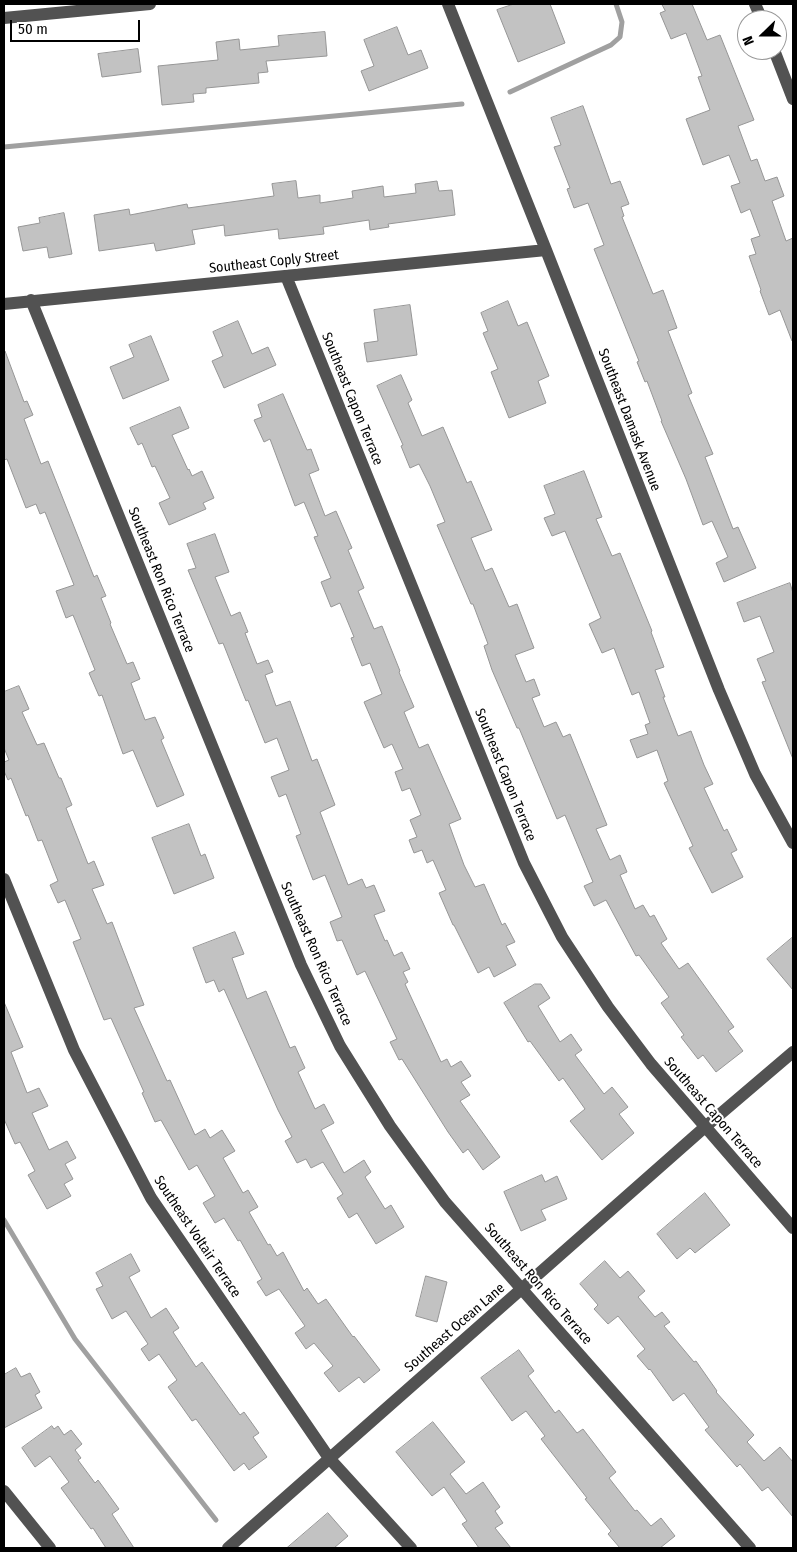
<!DOCTYPE html>
<html>
<head>
<meta charset="utf-8">
<style>
  body { margin:0 }
  #map { position:relative; width:797px; height:1552px; overflow:hidden; background:#fff; font-family:"Fira Sans Condensed",sans-serif }
  canvas { display:block }
  .frame { position:absolute; inset:0; border:5px solid #000; pointer-events:none }
  .north { position:absolute; left:737px; top:10px; width:50px; height:50px; box-sizing:border-box; background:#fff; border:1px solid #999; border-radius:50%; rotate:248deg; font-size:14px; font-weight:700; line-height:20px; text-align:center; color:#000 }
  .north::after { content:''; display:block; margin:auto; width:18px; height:22px; background:#000; clip-path:polygon(50% 0,100% 100%,50% 72%,0 100%) }
  .scale { position:absolute; left:10px; top:20px; width:130px; height:22px; box-sizing:border-box; border:2px solid #000; border-top:0; padding-left:6px; font-size:15px; line-height:18px; white-space:nowrap; color:#000; -webkit-text-stroke:4px #fff; paint-order:stroke }
</style>
</head>
<body>
<div id="map">
<canvas width="797" height="1552"></canvas>
<div class="frame"></div>
<div class="north">N</div>
<div class="scale">50 m</div>
</div>
<script>
const ctx = document.querySelector('canvas').getContext('2d');
ctx.lineJoin = 'round';
function stroke(path, color, width, dash) { ctx.strokeStyle = color; ctx.lineWidth = width; ctx.lineCap = dash ? 'butt' : 'round'; ctx.setLineDash(dash || []); ctx.stroke(path); }
function fill(path, color) { ctx.fillStyle = color; ctx.fill(path, 'evenodd'); }
function drawText(font, color, halo, rows, align = 'center') {
  ctx.font = font + ' "Fira Sans Condensed",sans-serif'; ctx.lineWidth = 4; ctx.setLineDash([]); ctx.textBaseline = 'middle'; ctx.strokeStyle = halo; ctx.fillStyle = color; for (const [text, x, y, turn = 0] of rows) {
    ctx.save(); ctx.translate(x, y); ctx.rotate((+turn || 0) * Math.PI / 180); ctx.textAlign = isNaN(turn) ? turn : align; if (halo) ctx.strokeText(text, 0, 0); ctx.fillText(text, 0, 0); ctx.restore();
  }
}
stroke(new Path2D(`
  M 510,92 L 611,45 L 620,37 L 622,22 L 616,4
  M 4,147 L 462,104
  M 4,1220 L 75,1339 L 216,1520`), '#a0a0a0', 5);
const building = new Path2D(`
  M 514,4 L 550,4 L 565,43 L 518,62 L 497,10 Z
  M 662,4 L 692,4 L 707,40 L 720,35 L 754,120 L 738,126 L 751,161 L 757,159 L 765,181 L 777,177 L 784,196 L 772,201 L 786,241 L 793,238 L 793,341 L 792,341 L 780,310 L 769,315 L 760,291 L 761,290 L 749,256 L 756,254 L 751,239 L 760,236 L 750,209 L 741,213 L 731,186 L 740,183 L 729,155 L 703,165 L 686,119 L 710,110 L 698,77 L 702,76 L 686,33 L 671,39 L 660,13 L 665,11 Z
  M 397,27 L 408,55 L 421,50 L 428,68 L 369,91 L 361,71 L 374,66 L 364,40 Z
  M 325,32 L 327,56 L 266,61 L 268,72 L 258,73 L 259,83 L 206,88 L 206,93 L 193,94 L 194,102 L 162,105 L 158,66 L 218,60 L 216,42 L 239,39 L 240,50 L 279,46 L 278,36 Z
  M 138,49 L 141,72 L 102,77 L 98,54 Z
  M 583,106 L 611,184 L 620,181 L 629,204 L 621,207 L 624,216 L 622,217 L 653,294 L 663,290 L 677,328 L 668,331 L 692,393 L 688,395 L 713,454 L 705,457 L 733,529 L 738,527 L 756,568 L 724,582 L 716,563 L 728,557 L 712,521 L 703,525 L 686,479 L 661,421 L 662,421 L 647,381 L 645,382 L 637,362 L 639,361 L 594,249 L 604,245 L 588,203 L 574,208 L 567,189 L 570,188 L 554,147 L 561,145 L 551,118 Z
  M 296,181 L 298,198 L 320,195 L 320,203 L 353,198 L 352,191 L 383,186 L 384,197 L 416,193 L 415,184 L 437,181 L 439,191 L 452,190 L 455,215 L 388,224 L 389,227 L 370,230 L 369,220 L 323,227 L 324,234 L 279,239 L 278,229 L 225,236 L 224,225 L 192,230 L 195,244 L 156,251 L 154,243 L 99,251 L 94,215 L 129,209 L 130,215 L 187,204 L 188,208 L 274,196 L 272,184 Z
  M 64,213 L 72,254 L 49,258 L 47,247 L 23,251 L 18,227 L 40,223 L 39,218 Z
  M 508,301 L 518,326 L 527,322 L 549,376 L 538,381 L 546,403 L 509,418 L 491,372 L 498,369 L 483,333 L 488,331 L 481,313 Z
  M 410,305 L 417,355 L 367,362 L 364,343 L 378,341 L 374,310 Z
  M 238,321 L 252,354 L 268,347 L 276,365 L 224,388 L 212,361 L 223,356 L 213,332 Z
  M 151,336 L 169,380 L 123,399 L 110,367 L 134,357 L 129,345 Z
  M 4,351 L 5,351 L 24,402 L 27,401 L 33,415 L 24,419 L 41,464 L 48,461 L 94,577 L 97,575 L 106,596 L 101,598 L 111,623 L 110,624 L 127,664 L 133,662 L 140,679 L 131,683 L 145,720 L 155,717 L 164,738 L 161,740 L 184,795 L 157,807 L 133,750 L 123,754 L 102,695 L 99,696 L 89,673 L 95,670 L 73,615 L 66,618 L 56,591 L 74,585 L 45,512 L 40,514 L 36,504 L 26,508 L 7,459 L 4,460 Z
  M 401,375 L 412,400 L 408,403 L 422,436 L 443,427 L 467,483 L 471,481 L 492,530 L 471,538 L 485,571 L 492,568 L 509,607 L 517,604 L 534,648 L 515,655 L 526,682 L 534,679 L 540,695 L 532,698 L 544,727 L 556,722 L 563,737 L 570,734 L 607,825 L 596,829 L 610,860 L 620,855 L 627,872 L 620,875 L 635,909 L 643,905 L 650,917 L 654,915 L 667,939 L 661,943 L 679,969 L 688,963 L 734,1027 L 728,1031 L 743,1051 L 716,1072 L 703,1055 L 698,1059 L 681,1037 L 684,1035 L 661,1003 L 669,997 L 639,955 L 636,956 L 606,900 L 594,906 L 584,886 L 593,882 L 565,815 L 557,819 L 519,728 L 517,728 L 492,670 L 484,646 L 488,644 L 473,604 L 471,604 L 437,525 L 445,522 L 430,486 L 419,464 L 410,468 L 401,446 L 403,445 L 377,386 Z
  M 283,394 L 307,450 L 311,449 L 319,470 L 309,474 L 325,516 L 336,511 L 352,548 L 348,550 L 364,588 L 358,591 L 374,629 L 382,626 L 400,671 L 399,672 L 414,707 L 404,712 L 419,748 L 428,744 L 461,819 L 449,824 L 464,865 L 475,887 L 484,884 L 502,925 L 505,923 L 515,942 L 506,946 L 516,965 L 494,977 L 489,967 L 478,973 L 454,925 L 453,925 L 439,893 L 446,890 L 433,860 L 427,863 L 422,850 L 414,853 L 409,840 L 417,837 L 410,820 L 421,815 L 410,788 L 402,791 L 395,772 L 403,769 L 392,744 L 384,748 L 364,702 L 382,694 L 370,663 L 362,666 L 351,638 L 354,637 L 340,603 L 331,607 L 321,582 L 331,578 L 314,537 L 318,536 L 304,502 L 295,506 L 270,439 L 264,442 L 254,420 L 262,417 L 258,405 Z
  M 180,407 L 189,428 L 172,435 L 188,470 L 189,469 L 192,476 L 202,471 L 214,498 L 203,503 L 206,509 L 169,525 L 159,503 L 170,498 L 155,466 L 152,467 L 142,443 L 138,445 L 130,428 Z
  M 584,471 L 602,517 L 596,519 L 612,556 L 620,553 L 652,631 L 651,632 L 664,667 L 655,670 L 665,697 L 663,697 L 678,736 L 691,731 L 704,765 L 713,784 L 704,788 L 724,831 L 727,829 L 737,850 L 731,853 L 743,877 L 712,893 L 689,848 L 693,846 L 664,783 L 668,781 L 657,750 L 637,758 L 630,740 L 648,734 L 645,725 L 650,723 L 639,692 L 632,695 L 614,648 L 602,653 L 589,624 L 601,618 L 565,531 L 552,536 L 544,518 L 555,514 L 544,486 Z
  M 215,534 L 229,572 L 215,577 L 231,616 L 240,612 L 248,632 L 245,633 L 257,664 L 268,660 L 273,672 L 265,675 L 276,706 L 290,701 L 312,761 L 317,759 L 335,805 L 320,812 L 348,885 L 362,879 L 366,888 L 374,885 L 385,911 L 374,915 L 385,941 L 387,940 L 394,956 L 402,952 L 410,969 L 403,972 L 408,982 L 405,984 L 441,1062 L 447,1059 L 451,1067 L 461,1061 L 471,1076 L 461,1082 L 470,1095 L 460,1101 L 500,1157 L 483,1170 L 468,1149 L 463,1153 L 448,1132 L 402,1059 L 399,1060 L 390,1042 L 397,1039 L 365,971 L 357,975 L 342,940 L 337,941 L 330,922 L 342,917 L 325,875 L 313,880 L 296,836 L 301,834 L 286,794 L 279,797 L 271,777 L 289,770 L 277,738 L 265,743 L 248,700 L 246,701 L 223,643 L 219,644 L 188,570 L 196,568 L 187,544 Z
  M 790,583 L 793,593 L 793,759 L 762,682 L 766,681 L 757,659 L 774,652 L 760,616 L 744,622 L 737,603 Z
  M 19,686 L 29,709 L 22,712 L 37,745 L 44,743 L 59,778 L 61,778 L 72,805 L 66,808 L 88,864 L 94,861 L 104,885 L 92,889 L 107,924 L 112,922 L 120,943 L 144,1005 L 134,1008 L 167,1081 L 170,1080 L 195,1135 L 205,1129 L 210,1138 L 222,1130 L 235,1151 L 223,1158 L 243,1193 L 248,1190 L 258,1207 L 249,1212 L 268,1245 L 270,1244 L 277,1256 L 283,1252 L 304,1291 L 307,1288 L 318,1304 L 326,1299 L 353,1337 L 354,1336 L 380,1370 L 364,1383 L 359,1377 L 339,1392 L 324,1373 L 333,1366 L 314,1343 L 306,1349 L 295,1333 L 305,1326 L 279,1289 L 266,1296 L 257,1282 L 262,1279 L 240,1240 L 238,1241 L 224,1218 L 215,1223 L 203,1203 L 215,1196 L 197,1165 L 189,1170 L 161,1120 L 155,1122 L 142,1093 L 144,1092 L 111,1018 L 104,1020 L 73,942 L 81,939 L 65,900 L 58,903 L 50,885 L 58,881 L 42,840 L 38,841 L 28,815 L 26,816 L 11,778 L 8,780 L 4,771 L 4,762 L 9,760 L 4,748 L 4,692 Z
  M 189,824 L 201,856 L 205,854 L 214,878 L 174,894 L 152,838 Z
  M 235,932 L 244,954 L 232,958 L 247,999 L 266,991 L 290,1048 L 295,1046 L 305,1068 L 298,1072 L 315,1109 L 324,1104 L 334,1123 L 321,1130 L 344,1173 L 364,1160 L 371,1172 L 365,1177 L 385,1209 L 391,1205 L 404,1227 L 376,1244 L 357,1213 L 349,1218 L 337,1198 L 343,1194 L 323,1162 L 311,1168 L 306,1159 L 297,1163 L 285,1141 L 292,1137 L 278,1110 L 224,989 L 219,992 L 214,980 L 206,983 L 193,948 Z
  M 793,937 L 793,990 L 767,959 Z
  M 535,984 L 541,984 L 550,998 L 538,1006 L 560,1042 L 571,1034 L 582,1050 L 575,1055 L 604,1094 L 612,1087 L 628,1107 L 619,1114 L 634,1133 L 602,1160 L 570,1121 L 585,1109 L 563,1078 L 559,1081 L 530,1041 L 528,1042 L 504,1003 Z
  M 4,1002 L 23,1047 L 11,1052 L 27,1093 L 39,1088 L 48,1106 L 32,1113 L 49,1150 L 67,1141 L 76,1158 L 65,1164 L 73,1179 L 64,1184 L 71,1196 L 47,1209 L 28,1175 L 35,1171 L 20,1142 L 15,1144 L 4,1119 Z
  M 542,1175 L 545,1182 L 557,1176 L 567,1199 L 541,1210 L 546,1220 L 521,1231 L 504,1192 Z
  M 705,1193 L 730,1225 L 695,1253 L 690,1248 L 677,1259 L 657,1234 Z
  M 131,1254 L 140,1271 L 129,1277 L 151,1318 L 166,1308 L 179,1328 L 173,1332 L 196,1367 L 202,1362 L 240,1415 L 244,1412 L 259,1433 L 253,1437 L 267,1457 L 249,1470 L 244,1463 L 234,1471 L 196,1419 L 192,1421 L 168,1387 L 177,1380 L 159,1354 L 149,1361 L 141,1349 L 148,1344 L 126,1311 L 112,1319 L 96,1289 L 103,1286 L 96,1273 Z
  M 605,1261 L 620,1278 L 628,1271 L 645,1291 L 638,1297 L 655,1317 L 662,1312 L 670,1322 L 664,1326 L 694,1362 L 696,1361 L 717,1391 L 716,1392 L 754,1435 L 747,1442 L 764,1461 L 780,1447 L 793,1462 L 793,1517 L 768,1487 L 762,1491 L 740,1464 L 737,1467 L 705,1430 L 709,1427 L 684,1393 L 673,1401 L 650,1369 L 649,1370 L 637,1356 L 645,1349 L 618,1316 L 608,1324 L 594,1309 L 598,1305 L 580,1284 Z
  M 426,1276 L 447,1282 L 437,1322 L 416,1316 Z
  M 519,1350 L 534,1371 L 528,1376 L 555,1413 L 559,1410 L 577,1433 L 583,1429 L 616,1472 L 609,1478 L 635,1511 L 637,1510 L 651,1526 L 661,1518 L 675,1536 L 660,1548 L 620,1548 L 608,1534 L 611,1531 L 585,1499 L 587,1498 L 541,1439 L 545,1436 L 526,1411 L 512,1421 L 481,1378 Z
  M 16,1368 L 21,1377 L 30,1373 L 40,1392 L 35,1395 L 42,1408 L 4,1428 L 4,1375 Z
  M 433,1422 L 465,1462 L 450,1474 L 466,1494 L 483,1482 L 500,1507 L 495,1511 L 503,1523 L 495,1528 L 511,1548 L 479,1548 L 462,1524 L 467,1521 L 444,1487 L 432,1496 L 396,1452 Z
  M 52,1426 L 54,1429 L 58,1426 L 64,1435 L 71,1430 L 82,1444 L 75,1450 L 81,1458 L 78,1460 L 95,1483 L 98,1480 L 119,1509 L 112,1514 L 134,1548 L 106,1548 L 93,1528 L 91,1529 L 61,1488 L 69,1482 L 50,1456 L 35,1467 L 22,1448 Z
  M 328,1513 L 348,1536 L 334,1548 L 287,1548 Z`);
fill(building, '#c2c2c2');
stroke(building, '#969696', 1);
stroke(new Path2D(`
  M 448,4 L 546,250 L 719,690 L 755,774 L 793,843
  M 755,4 L 762,20
  M 4,18 L 150,4
  M 774,50 L 793,99
  M 286,276 L 524,863 L 562,937 L 608,1007 L 651,1064 L 793,1228
  M 31,300 L 301,965 L 340,1046 L 390,1126 L 445,1202 L 750,1548
  M 4,304 L 546,250
  M 4,879 L 74,1050 L 151,1198 L 329,1458 L 411,1548
  M 4,1491 L 50,1548
  M 228,1548 L 705,1127 L 793,1052`), '#525252', 12);
drawText('14px', '#000', '#fff', [
  ["Southeast Coply Street",274,262,-6],
  ["Southeast Capon Terrace",352,399,68],
  ["Southeast Damask Avenue",629,420,69],
  ["Southeast Ron Rico Terrace",161,580,68],
  ["Southeast Capon Terrace",505,775,68],
  ["Southeast Ron Rico Terrace",316,954,66],
  ["Southeast Capon Terrace",713,1113,49],
  ["Southeast Voltair Terrace",197,1237,56],
  ["Southeast Ron Rico Terrace",538,1284,49],
  ["Southeast Ocean Lane",455,1328,-41]
]);
</script>
</body>
</html>
